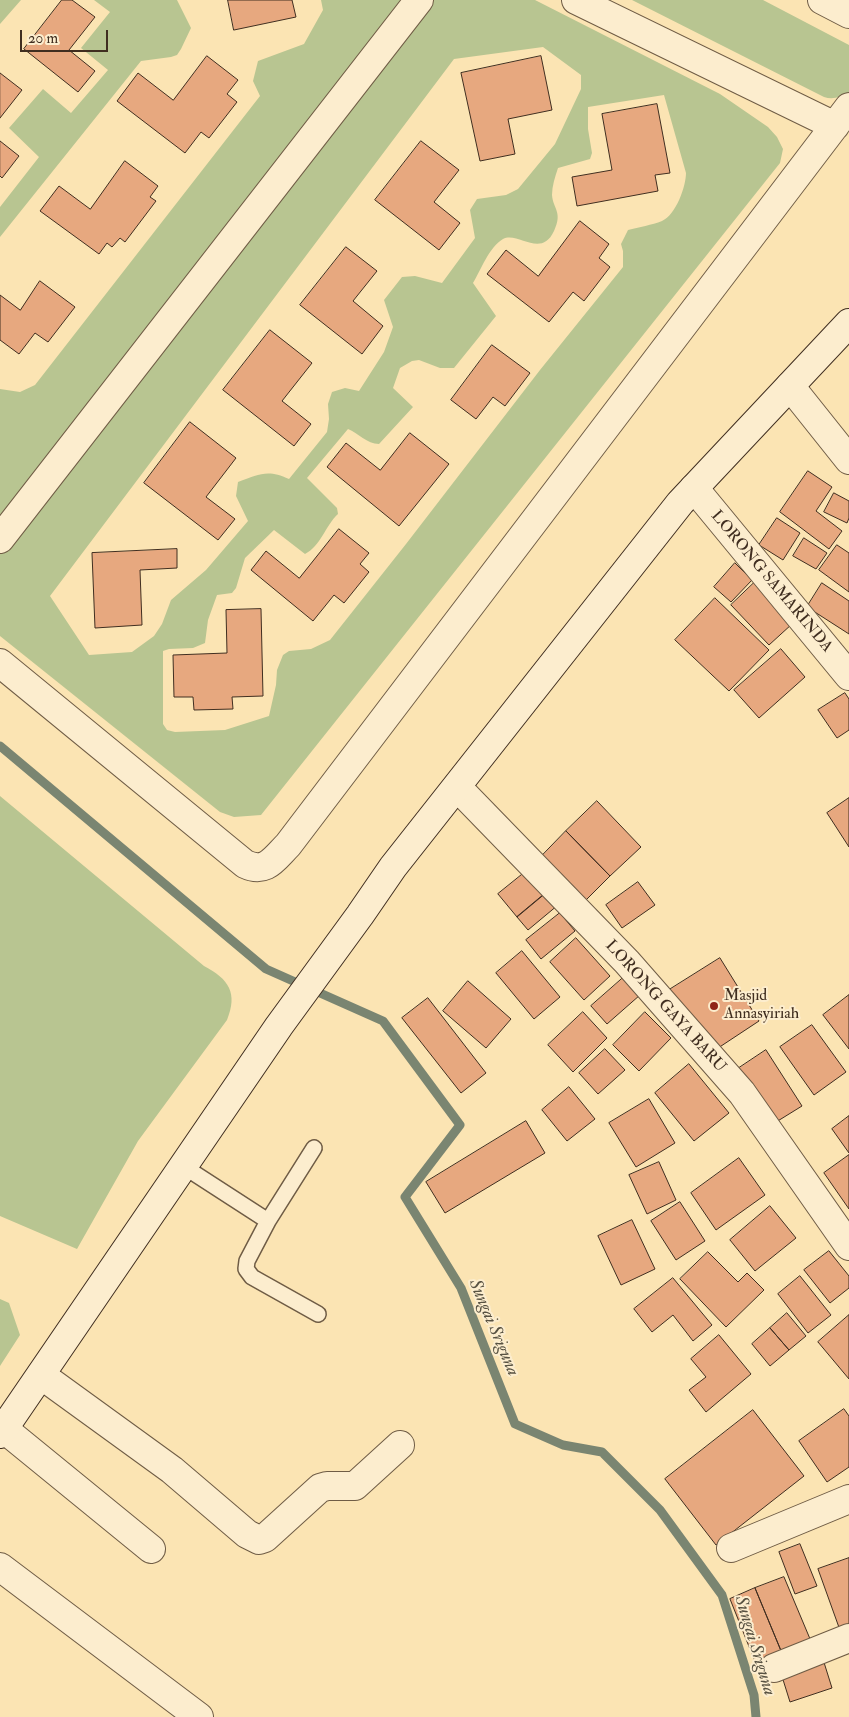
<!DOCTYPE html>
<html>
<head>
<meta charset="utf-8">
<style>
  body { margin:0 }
  #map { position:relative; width:849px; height:1717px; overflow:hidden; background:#fbe4b3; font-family:"IM FELL Double Pica",serif }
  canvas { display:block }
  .scale { position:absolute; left:20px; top:30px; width:88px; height:22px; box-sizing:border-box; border:2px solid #402e20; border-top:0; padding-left:6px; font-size:15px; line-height:18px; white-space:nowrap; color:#402e20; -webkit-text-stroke:4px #fcedce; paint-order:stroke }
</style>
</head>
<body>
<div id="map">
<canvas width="849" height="1717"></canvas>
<div class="scale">20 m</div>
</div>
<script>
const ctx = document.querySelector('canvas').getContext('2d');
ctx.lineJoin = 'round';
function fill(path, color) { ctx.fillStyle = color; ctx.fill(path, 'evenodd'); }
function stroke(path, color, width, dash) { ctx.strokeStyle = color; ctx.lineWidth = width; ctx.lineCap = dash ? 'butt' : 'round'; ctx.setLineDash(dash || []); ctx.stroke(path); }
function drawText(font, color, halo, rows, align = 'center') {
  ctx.font = font + ' "IM FELL Double Pica",serif'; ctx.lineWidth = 4; ctx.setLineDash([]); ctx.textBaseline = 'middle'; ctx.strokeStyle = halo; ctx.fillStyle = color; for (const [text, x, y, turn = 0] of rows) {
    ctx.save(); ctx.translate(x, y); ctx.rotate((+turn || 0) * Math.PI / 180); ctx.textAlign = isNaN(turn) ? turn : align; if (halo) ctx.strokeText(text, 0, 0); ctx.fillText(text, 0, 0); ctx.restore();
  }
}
fill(new Path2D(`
  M 0,0 L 21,0 L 0,24 Z
  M 94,0 L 177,0 L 191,28 L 181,49 L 177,55 L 171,57 L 141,61 L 0,237 L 0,207 L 39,157 L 9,128 L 43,89 L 71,113 L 108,70 L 81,48 L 110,12 Z
  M 321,0 L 535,0 L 720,94 L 768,127 L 777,137 L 783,149 L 780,163 L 261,815 L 234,817 L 220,812 L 0,636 L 0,389 L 20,392 L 35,385 L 260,96 L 253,81 L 258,61 L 304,44 L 323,10 ZM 543,47 L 581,75 L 581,89 L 555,144 L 518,189 L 506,195 L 477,199 L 470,210 L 475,238 L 442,283 L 415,276 L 402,277 L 384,300 L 393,327 L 384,352 L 359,391 L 345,388 L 332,392 L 328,404 L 329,419 L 327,432 L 289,479 C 268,469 259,474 238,482 L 236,496 L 248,521 L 206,570 L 171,600 L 162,624 L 154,636 L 132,652 L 89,655 L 50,596 L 454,59 ZM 664,95 L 686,173 C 686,186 676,215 662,221 C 652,225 639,227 628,230 L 621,244 L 623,251 L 623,267 L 540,370 L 406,544 L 330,640 L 311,649 L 289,651 L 283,655 L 277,670 L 276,685 L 269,716 L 225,730 L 175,732 L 167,730 L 163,724 L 163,651 L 169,649 L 193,648 L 205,643 L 208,620 L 217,595 L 232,593 L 236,588 L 245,558 L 274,530 L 305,554 C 321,546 325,526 338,514 L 337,508 L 307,478 L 348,429 C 358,433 367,444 379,444 L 413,407 L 393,388 L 400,368 L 412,361 L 419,360 L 440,368 L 454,368 L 496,316 L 473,283 C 481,270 489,247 503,239 C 518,231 541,259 554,231 C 563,212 553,209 552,195 C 552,186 555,177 558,168 L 590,159 L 592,153 L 588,129 L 588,107 Z
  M 632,0 L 763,0 L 849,45 L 849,93 C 840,97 833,100 824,97 Z
  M 0,796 L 204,966 C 229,979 238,993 227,1020 L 138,1141 L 77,1249 L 0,1216 Z
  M 0,1299 L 9,1303 L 20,1335 L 0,1366 Z`), '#b8c591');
stroke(new Path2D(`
  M 0,746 L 266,969 L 383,1021 L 460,1125 L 405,1197 L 461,1288 L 515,1424 L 563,1445 L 602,1452 L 660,1510 L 722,1595 L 754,1695 L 756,1717`), '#7a8571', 9);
const building = new Path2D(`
  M 62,0 L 72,0 L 95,17 L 69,50 L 95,71 L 78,92 L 24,49 Z
  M 228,0 L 292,0 L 296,17 L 234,30 Z
  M 207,56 L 238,80 L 227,94 L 237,102 L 209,138 L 201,132 L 185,153 L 117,101 L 138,73 L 173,100 Z
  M 541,56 L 552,110 L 508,119 L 515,154 L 480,161 L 461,73 Z
  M 0,73 L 22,90 L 0,118 Z
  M 657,104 L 670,173 L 655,175 L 658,191 L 577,206 L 572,177 L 612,170 L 602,114 Z
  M 0,141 L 19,156 L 2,178 L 0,176 Z
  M 421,141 L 459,170 L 434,202 L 460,223 L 439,250 L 375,200 Z
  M 125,161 L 158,186 L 150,197 L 156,201 L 125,242 L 120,238 L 112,247 L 107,243 L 99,254 L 40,211 L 59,186 L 90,209 Z
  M 580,221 L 609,244 L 599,258 L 610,267 L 584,301 L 573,292 L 549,322 L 487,274 L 506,250 L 538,276 Z
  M 346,247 L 377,271 L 353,301 L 383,326 L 362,354 L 300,305 Z
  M 40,281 L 75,307 L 48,342 L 35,333 L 19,354 L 0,340 L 0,295 L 20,310 Z
  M 270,330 L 312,363 L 282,401 L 311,424 L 294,446 L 223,390 Z
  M 492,345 L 530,373 L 505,406 L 493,397 L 476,419 L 451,400 Z
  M 190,422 L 236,458 L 206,497 L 235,519 L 218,540 L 144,483 Z
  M 410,433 L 449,464 L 399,526 L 327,467 L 346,443 L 380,470 Z
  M 808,471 L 832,487 L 816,511 L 842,531 L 829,549 L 780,512 Z
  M 834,493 L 849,501 L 849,518 L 847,523 L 824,512 Z
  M 777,518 L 800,533 L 783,560 L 759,545 Z
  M 339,529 L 369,553 L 360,564 L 369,572 L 344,603 L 334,595 L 313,621 L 251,570 L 266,551 L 299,578 Z
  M 804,538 L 827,553 L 816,569 L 793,556 Z
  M 837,545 L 849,553 L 849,592 L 819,570 Z
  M 177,549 L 177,568 L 140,570 L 142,625 L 95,628 L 92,553 Z
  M 735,563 L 752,580 L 731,602 L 714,587 Z
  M 754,583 L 792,624 L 769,645 L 731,605 Z
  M 822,583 L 849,601 L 849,634 L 807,607 Z
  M 715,598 L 769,650 L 729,691 L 675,640 Z
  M 261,609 L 263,696 L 232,697 L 233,709 L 194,710 L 193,697 L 174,697 L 173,655 L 227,653 L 226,610 Z
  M 781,649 L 805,677 L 759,718 L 734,690 Z
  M 845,693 L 849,699 L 849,730 L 837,738 L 818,710 Z
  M 849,798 L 849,847 L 827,813 Z
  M 597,801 L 641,847 L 610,876 L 566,831 Z
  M 566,831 L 610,876 L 581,905 L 538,860 Z
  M 529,869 L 547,892 L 517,917 L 498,894 Z
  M 638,882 L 655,905 L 622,928 L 606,905 Z
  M 547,892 L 558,905 L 528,930 L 517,917 Z
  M 560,913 L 575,931 L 541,959 L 526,940 Z
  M 576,938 L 610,976 L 584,1000 L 550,962 Z
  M 522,951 L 560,997 L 534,1019 L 496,973 Z
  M 720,958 L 759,1021 L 709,1054 L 669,990 Z
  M 624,977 L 640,995 L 607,1024 L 591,1006 Z
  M 468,981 L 511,1019 L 486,1048 L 443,1011 Z
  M 849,995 L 849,1049 L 823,1015 Z
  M 428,998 L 486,1073 L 461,1093 L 402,1018 Z
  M 583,1012 L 607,1038 L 573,1072 L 548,1045 Z
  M 645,1012 L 671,1038 L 639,1071 L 613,1045 Z
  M 812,1025 L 846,1072 L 814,1095 L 780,1047 Z
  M 605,1049 L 625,1070 L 598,1094 L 579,1073 Z
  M 766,1050 L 802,1106 L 768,1127 L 733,1072 Z
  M 689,1064 L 729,1113 L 694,1141 L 655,1093 Z
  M 569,1087 L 595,1119 L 567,1141 L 542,1110 Z
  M 649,1099 L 675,1143 L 636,1167 L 609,1123 Z
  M 849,1116 L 849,1153 L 832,1129 Z
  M 526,1121 L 545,1153 L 445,1213 L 426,1182 Z
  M 849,1155 L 849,1209 L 824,1173 Z
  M 739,1158 L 765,1195 L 716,1230 L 691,1193 Z
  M 659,1162 L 676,1200 L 647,1214 L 629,1175 Z
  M 680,1202 L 705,1241 L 676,1260 L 651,1221 Z
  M 770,1206 L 796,1238 L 755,1271 L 730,1240 Z
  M 632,1220 L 655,1269 L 621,1285 L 598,1236 Z
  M 829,1251 L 849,1276 L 849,1288 L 830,1303 L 804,1270 Z
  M 708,1252 L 738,1282 L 747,1273 L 764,1290 L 726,1327 L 680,1279 Z
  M 800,1276 L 831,1315 L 808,1333 L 778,1294 Z
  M 673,1278 L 712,1325 L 693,1341 L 673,1315 L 652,1332 L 634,1309 Z
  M 787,1313 L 806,1336 L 789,1350 L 770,1328 Z
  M 849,1315 L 849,1379 L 818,1342 Z
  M 770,1328 L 789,1350 L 770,1366 L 752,1344 Z
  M 719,1335 L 751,1374 L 706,1412 L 689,1390 L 706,1377 L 691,1359 Z
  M 844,1409 L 849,1416 L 849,1467 L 827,1482 L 799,1441 Z
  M 753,1410 L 804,1476 L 716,1545 L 665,1479 Z
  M 800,1544 L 817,1586 L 795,1594 L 779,1552 Z
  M 849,1558 L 849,1630 L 841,1633 L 818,1569 Z
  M 784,1577 L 813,1646 L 784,1658 L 755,1588 Z
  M 755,1588 L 784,1658 L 758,1669 L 730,1599 Z
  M 822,1656 L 832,1688 L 790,1702 L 780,1670 Z`);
fill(building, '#e7a87f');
stroke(building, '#402e20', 1);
const service = new Path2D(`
  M 183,1166 L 268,1221 L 247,1261 L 246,1269 L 252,1277 L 318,1314
  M 268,1221 L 314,1148`);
const minor = new Path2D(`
  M 576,0 L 835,126
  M 822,0 L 849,14
  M 790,386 L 849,460
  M 694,488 L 849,676
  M 0,539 L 419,0
  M 0,663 L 245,864 C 266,874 274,859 288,845 L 849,107
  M 457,787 L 627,962 L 742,1093 L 849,1246
  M 41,1375 L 172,1470 L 247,1534 L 259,1540 L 265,1538 L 320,1488 L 327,1486 L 355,1486 L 400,1445
  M 4,1429 L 151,1549
  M 731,1548 L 849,1499
  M 0,1567 L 199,1717
  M 774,1668 L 849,1638`);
const secondary = new Path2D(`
  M 0,1434 L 279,1026 L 360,915 L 393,867 L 680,503 L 849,323`);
stroke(service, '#6f5c45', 18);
stroke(minor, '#6f5c45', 30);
stroke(secondary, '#402e20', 30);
stroke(service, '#fcedce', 15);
stroke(minor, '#fcedce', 28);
stroke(secondary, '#fcedce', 28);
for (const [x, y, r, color] of [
  [714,1006,5,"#8f2418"]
]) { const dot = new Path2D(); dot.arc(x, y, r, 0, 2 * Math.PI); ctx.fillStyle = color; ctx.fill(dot); stroke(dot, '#fcedce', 2); }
drawText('16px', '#402e20', '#fcedce', [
  ["LORONG SAMARINDA",771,582,50],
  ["LORONG GAYA BARU",665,1007,48]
]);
drawText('16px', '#402e20', '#fcedce', [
  ["Masjid",724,997],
  ["Annasyiriah",724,1015]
], 'left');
drawText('italic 18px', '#585242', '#fcedce', [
  ["Sungai Sriguna",493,1328,67],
  ["Sungai Sriguna",754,1646,73]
]);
</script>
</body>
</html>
